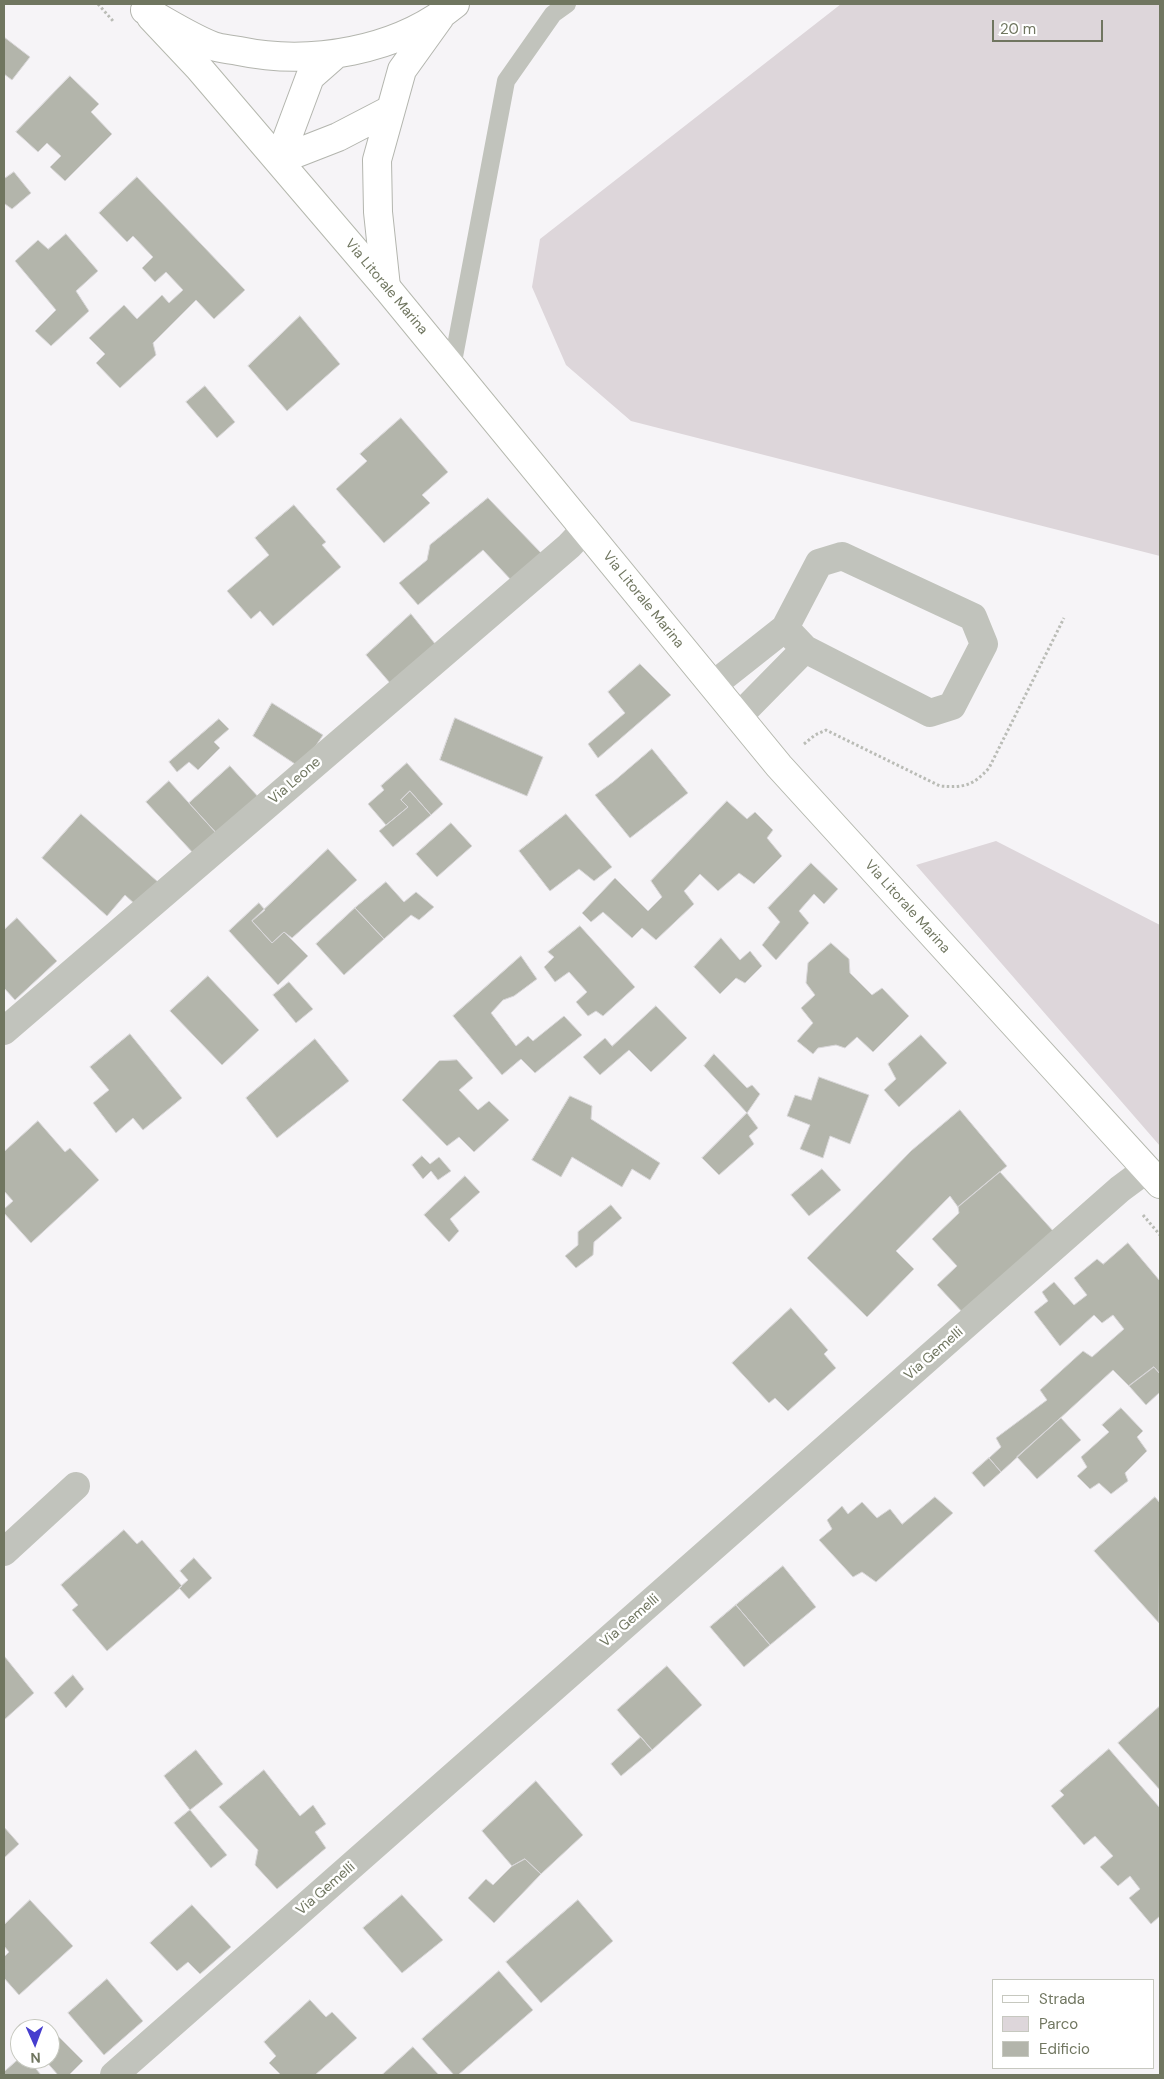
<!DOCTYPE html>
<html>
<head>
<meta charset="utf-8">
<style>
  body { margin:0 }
  #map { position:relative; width:1164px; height:2079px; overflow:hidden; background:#f6f4f7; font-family:"DM Sans",sans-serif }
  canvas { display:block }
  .frame { position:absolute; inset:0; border:5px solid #707660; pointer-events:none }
  .legend { position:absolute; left:992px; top:1979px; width:162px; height:90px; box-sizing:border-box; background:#fff; border:1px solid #c6c8bf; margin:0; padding:6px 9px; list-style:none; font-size:15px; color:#707660 }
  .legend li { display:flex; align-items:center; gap:10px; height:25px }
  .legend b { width:25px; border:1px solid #c6c8bf }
  .north { position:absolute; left:10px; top:2019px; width:50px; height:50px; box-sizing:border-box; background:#fff; border:1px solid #c6c8bf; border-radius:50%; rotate:178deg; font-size:14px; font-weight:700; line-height:20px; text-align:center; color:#707660 }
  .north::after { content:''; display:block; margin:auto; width:18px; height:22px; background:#463dce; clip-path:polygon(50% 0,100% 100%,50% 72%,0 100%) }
  .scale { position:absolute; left:992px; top:20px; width:111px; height:22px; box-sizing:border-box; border:2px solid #707660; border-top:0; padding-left:6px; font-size:15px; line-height:18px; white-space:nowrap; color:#707660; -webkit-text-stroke:4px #fff; paint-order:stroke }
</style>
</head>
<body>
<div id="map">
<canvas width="1164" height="2079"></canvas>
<div class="frame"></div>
<ul class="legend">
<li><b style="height:6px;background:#fff"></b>Strada</li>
<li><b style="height:14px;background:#ddd6da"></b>Parco</li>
<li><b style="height:14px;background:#b3b5ab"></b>Edificio</li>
</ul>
<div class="north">N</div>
<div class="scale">20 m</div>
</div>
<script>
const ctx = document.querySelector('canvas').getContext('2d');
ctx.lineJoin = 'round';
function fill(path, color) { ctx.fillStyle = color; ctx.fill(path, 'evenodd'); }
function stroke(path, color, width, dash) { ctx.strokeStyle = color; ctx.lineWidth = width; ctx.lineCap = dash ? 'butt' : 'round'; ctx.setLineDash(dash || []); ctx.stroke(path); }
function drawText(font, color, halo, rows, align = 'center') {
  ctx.font = font + ' "DM Sans",sans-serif'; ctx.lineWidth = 5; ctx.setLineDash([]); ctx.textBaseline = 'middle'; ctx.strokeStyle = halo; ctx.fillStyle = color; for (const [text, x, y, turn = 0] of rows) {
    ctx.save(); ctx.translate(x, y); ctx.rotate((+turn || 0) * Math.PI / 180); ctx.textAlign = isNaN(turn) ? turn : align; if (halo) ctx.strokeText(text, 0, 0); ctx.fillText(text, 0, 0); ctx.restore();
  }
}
fill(new Path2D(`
  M 841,4 L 1160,4 L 1160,556 L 631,421 L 566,365 L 532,287 L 540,239 Z
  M 996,841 L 1160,925 L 1160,1146 L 916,865 Z`), '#ddd6da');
const building = new Path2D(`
  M 4,37 L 30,57 L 12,80 L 4,74 Z
  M 70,76 L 99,104 L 91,112 L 112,134 L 65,181 L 50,167 L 61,156 L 47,143 L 38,152 L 16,132 Z
  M 14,172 L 31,193 L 12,209 L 5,204 L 4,205 L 4,179 Z
  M 137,177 L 245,290 L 214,319 L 196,300 L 153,343 L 156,355 L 120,388 L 96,363 L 105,354 L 89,338 L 124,305 L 137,319 L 162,295 L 169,303 L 183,290 L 166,272 L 155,282 L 142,268 L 153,257 L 133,236 L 127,242 L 99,213 Z
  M 66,234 L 98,271 L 76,291 L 89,311 L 51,346 L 35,331 L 56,310 L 15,261 L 38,240 L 48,249 Z
  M 300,316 L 340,364 L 287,411 L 248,366 Z
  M 205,386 L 235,422 L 217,438 L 186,402 Z
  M 401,418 L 448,472 L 422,495 L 430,503 L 384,543 L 336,489 L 367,461 L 360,454 Z
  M 488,498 L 543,555 L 512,581 L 483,550 L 418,605 L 399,583 L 427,560 L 430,545 Z
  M 294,505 L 326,542 L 322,545 L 341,567 L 273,626 L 260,611 L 251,619 L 227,591 L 269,555 L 255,538 Z
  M 411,614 L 436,645 L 390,683 L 366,655 Z
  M 640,664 L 671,695 L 598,758 L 588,744 L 625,713 L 608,692 Z
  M 272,703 L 323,735 L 301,768 L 253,736 Z
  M 455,718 L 543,757 L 527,796 L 440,760 Z
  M 219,719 L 229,729 L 214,742 L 220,748 L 198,770 L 189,762 L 177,772 L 169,762 Z
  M 652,749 L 688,793 L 630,838 L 595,795 L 613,782 Z
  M 407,763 L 443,804 L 431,815 L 410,791 L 401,800 L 408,807 L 386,825 L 368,804 L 384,790 L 381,786 Z
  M 230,766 L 262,801 L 219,836 L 189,803 Z
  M 169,781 L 217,834 L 194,854 L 146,802 Z
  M 410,791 L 431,815 L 393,847 L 379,831 L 408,807 L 401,800 Z
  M 727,801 L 747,819 L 755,812 L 773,830 L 767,838 L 782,856 L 754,884 L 739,873 L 718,891 L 700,874 L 684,891 L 694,904 L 656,940 L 642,928 L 632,938 L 603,912 L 591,922 L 582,913 L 615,878 L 648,911 L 662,897 L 651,881 Z
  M 81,814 L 158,882 L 137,906 L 125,895 L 107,916 L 42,858 Z
  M 566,814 L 612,867 L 594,881 L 579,869 L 550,891 L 519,851 Z
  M 451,823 L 472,846 L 437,877 L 416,854 Z
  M 328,849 L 357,880 L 292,938 L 284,932 L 272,943 L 252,921 Z
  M 811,863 L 838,889 L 824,904 L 814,894 L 799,911 L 809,923 L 776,960 L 762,945 L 780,922 L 768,908 Z
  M 386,882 L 404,902 L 416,892 L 434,907 L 419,920 L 411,915 L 384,939 L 355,908 Z
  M 259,903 L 265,910 L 252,921 L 272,943 L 284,932 L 308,956 L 278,985 L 229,931 Z
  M 355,908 L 384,939 L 344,975 L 316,944 Z
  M 17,918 L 57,961 L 15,1000 L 4,988 L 4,930 Z
  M 580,926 L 635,987 L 603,1016 L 596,1011 L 588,1016 L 576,1002 L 587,992 L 569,972 L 555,982 L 544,967 L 554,957 L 548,952 Z
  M 721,938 L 740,960 L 750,951 L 762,966 L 745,983 L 736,978 L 720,994 L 694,967 Z
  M 831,943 L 849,959 L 850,973 L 872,995 L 882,988 L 909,1016 L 873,1052 L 857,1037 L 845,1048 L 836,1045 L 818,1048 L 813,1054 L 797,1041 L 813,1023 L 801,1008 L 815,995 L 806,983 L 808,963 Z
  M 521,956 L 537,979 L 514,996 L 503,1000 L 491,1013 L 516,1046 L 528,1036 L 533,1041 L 564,1016 L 582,1035 L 535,1073 L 521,1059 L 502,1075 L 453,1016 Z
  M 208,976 L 259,1030 L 222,1065 L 170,1011 Z
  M 289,982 L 313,1009 L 296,1023 L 273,995 Z
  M 656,1006 L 687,1038 L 651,1072 L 629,1050 L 600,1075 L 583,1057 L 605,1038 L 612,1046 Z
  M 130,1034 L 182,1098 L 143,1130 L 133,1118 L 116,1133 L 93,1103 L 109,1090 L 90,1067 Z
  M 921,1035 L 947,1063 L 899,1107 L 884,1090 L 896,1079 L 888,1064 Z
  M 315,1039 L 349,1081 L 277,1138 L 246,1098 Z
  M 714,1054 L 747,1088 L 752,1085 L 760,1094 L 747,1113 L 704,1066 Z
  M 457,1060 L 473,1078 L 459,1090 L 478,1110 L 489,1101 L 509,1120 L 474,1152 L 459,1137 L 447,1146 L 402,1100 L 439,1061 Z
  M 819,1077 L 869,1095 L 850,1144 L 830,1136 L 823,1158 L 800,1149 L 810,1125 L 787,1116 L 795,1095 L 811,1100 Z
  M 570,1096 L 592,1106 L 591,1119 L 660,1163 L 650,1180 L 632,1169 L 622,1187 L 572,1157 L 561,1177 L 532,1160 Z
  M 960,1110 L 1007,1166 L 958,1207 L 950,1196 L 896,1251 L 914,1269 L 867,1317 L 807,1258 L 911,1151 Z
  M 747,1113 L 758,1128 L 749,1136 L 754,1144 L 719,1175 L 702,1158 Z
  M 38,1121 L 65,1152 L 70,1148 L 99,1180 L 31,1243 L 4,1213 L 4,1209 L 13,1201 L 4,1191 L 4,1152 Z
  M 422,1156 L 430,1164 L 439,1157 L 451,1171 L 438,1180 L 431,1171 L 423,1179 L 412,1165 Z
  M 822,1169 L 841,1190 L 809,1216 L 791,1195 Z
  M 1000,1172 L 1054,1232 L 965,1315 L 937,1285 L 957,1266 L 932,1239 L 959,1213 L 958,1207 Z
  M 465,1176 L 480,1192 L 450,1219 L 459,1231 L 449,1242 L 424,1215 Z
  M 611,1205 L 622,1218 L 594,1242 L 593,1255 L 576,1268 L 565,1256 L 578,1245 L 578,1232 Z
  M 1128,1243 L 1160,1281 L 1160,1374 L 1154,1367 L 1129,1386 L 1113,1370 L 1001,1472 L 989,1458 L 1001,1447 L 996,1438 L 1047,1400 L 1040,1390 L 1083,1351 L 1092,1357 L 1124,1329 L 1113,1315 L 1102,1323 L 1094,1315 L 1060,1346 L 1034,1312 L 1048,1301 L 1042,1292 L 1054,1282 L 1074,1305 L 1087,1295 L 1074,1278 L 1097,1259 L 1103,1264 Z
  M 791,1308 L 828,1350 L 824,1354 L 836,1368 L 788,1411 L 775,1398 L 769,1403 L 732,1363 Z
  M 1154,1367 L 1160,1374 L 1160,1392 L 1146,1405 L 1129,1386 Z
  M 1121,1408 L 1143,1431 L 1137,1437 L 1147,1451 L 1125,1473 L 1128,1481 L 1111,1494 L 1099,1483 L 1090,1489 L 1077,1476 L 1087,1467 L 1081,1457 L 1109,1432 L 1102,1425 Z
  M 1061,1418 L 1081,1440 L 1037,1479 L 1017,1457 Z
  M 989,1458 L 1001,1472 L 984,1487 L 972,1473 Z
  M 935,1497 L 953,1513 L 876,1582 L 862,1572 L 853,1577 L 819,1540 L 832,1529 L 827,1520 L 842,1506 L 848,1514 L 862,1502 L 877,1518 L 890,1509 L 902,1524 Z
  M 1155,1497 L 1160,1503 L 1159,1623 L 1094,1551 Z
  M 124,1530 L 137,1544 L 142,1540 L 182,1586 L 107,1651 L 72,1610 L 78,1605 L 61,1585 Z
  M 194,1558 L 212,1578 L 189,1599 L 179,1588 L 188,1580 L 180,1571 Z
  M 783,1566 L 816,1607 L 770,1645 L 736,1605 Z
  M 736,1605 L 770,1645 L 744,1667 L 710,1627 Z
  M 5,1657 L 34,1693 L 4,1720 L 4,1658 Z
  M 667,1666 L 702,1705 L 652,1750 L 617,1710 Z
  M 73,1675 L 84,1689 L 66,1708 L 54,1693 Z
  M 1160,1706 L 1160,1790 L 1118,1743 Z
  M 641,1737 L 652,1750 L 621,1776 L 611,1764 Z
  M 1109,1749 L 1160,1808 L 1160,1916 L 1151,1924 L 1129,1898 L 1140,1889 L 1130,1876 L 1118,1886 L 1100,1867 L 1113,1856 L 1095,1836 L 1084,1845 L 1051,1806 L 1064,1795 L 1060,1791 Z
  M 196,1750 L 223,1784 L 190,1810 L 164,1776 Z
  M 264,1770 L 300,1816 L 313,1805 L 326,1824 L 315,1832 L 326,1848 L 277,1889 L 255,1865 L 258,1850 L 219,1807 Z
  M 536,1781 L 583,1835 L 541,1874 L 525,1859 L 512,1866 L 482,1831 Z
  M 190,1810 L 227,1855 L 211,1868 L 174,1823 Z
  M 4,1827 L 19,1844 L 4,1858 Z
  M 525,1859 L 541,1874 L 494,1923 L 468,1898 L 486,1879 L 493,1885 L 512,1866 Z
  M 402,1895 L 443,1940 L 402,1973 L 363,1928 Z
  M 30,1900 L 73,1946 L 19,1995 L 4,1978 L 4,1957 L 9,1952 L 4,1946 L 4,1925 Z
  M 578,1900 L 613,1941 L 541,2003 L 506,1962 Z
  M 192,1905 L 231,1947 L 200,1974 L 188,1962 L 177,1971 L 150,1943 Z
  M 499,1971 L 533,2010 L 458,2075 L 454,2075 L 422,2039 Z
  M 107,1979 L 143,2021 L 104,2055 L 68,2013 Z
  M 310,2000 L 326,2017 L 332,2012 L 357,2038 L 315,2075 L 281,2075 L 269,2063 L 276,2056 L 264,2042 Z
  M 44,2022 L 83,2061 L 69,2075 L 58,2075 L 44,2059 L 50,2059 L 50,2029 L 37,2029 Z
  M 413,2047 L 439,2075 L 382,2075 Z
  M 20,2058 L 28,2059 L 41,2075 L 4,2075 L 4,2072 Z`);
fill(building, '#b3b5ab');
stroke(building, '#d8d6d8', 1);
const secondary = new Path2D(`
  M 151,17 L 199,68 L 386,287 L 779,766 L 1160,1184`);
const highway = new Path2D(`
  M 145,10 C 167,22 190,37 213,46 C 221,49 230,49 239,51 C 310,66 398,51 455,4
  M 279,160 L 338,137 L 390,110
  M 279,160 L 310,77 L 335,55
  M 386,287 L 378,212 L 377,160 L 402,70 L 440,17`);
stroke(secondary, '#b5b8ae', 30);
stroke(highway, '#b3b5ae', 30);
stroke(new Path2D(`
  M 98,4 L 113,21
  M 804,744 L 815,735 L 826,730 L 940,786 C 963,788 973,786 989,768 L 1064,618
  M 1143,1215 L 1160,1235`), '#babcb6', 3, [2.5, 2.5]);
stroke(new Path2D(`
  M 452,367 L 506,81 L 553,14 L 567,4`), '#c1c3bc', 18);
stroke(new Path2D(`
  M 842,556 L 973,617 L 984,644 L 952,706 L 930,713 L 805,649 L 785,628 L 819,563 Z
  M 713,685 L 785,628
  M 738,717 L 805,649
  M 4,1031 L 569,546 L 585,529
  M 4,1552 L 76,1486
  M 114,2075 L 1120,1189 L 1147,1169`), '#c1c3bc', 28);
stroke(secondary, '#fff', 28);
stroke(highway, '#fff', 28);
drawText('14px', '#707660', '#fff', [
  ["Via Litorale Marina",386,287,50],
  ["Via Litorale Marina",643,600,51],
  ["Via Leone",295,781,-41],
  ["Via Litorale Marina",907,907,48],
  ["Via Gemelli",934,1354,-41],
  ["Via Gemelli",630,1621,-41],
  ["Via Gemelli",326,1889,-41]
]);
</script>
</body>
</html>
